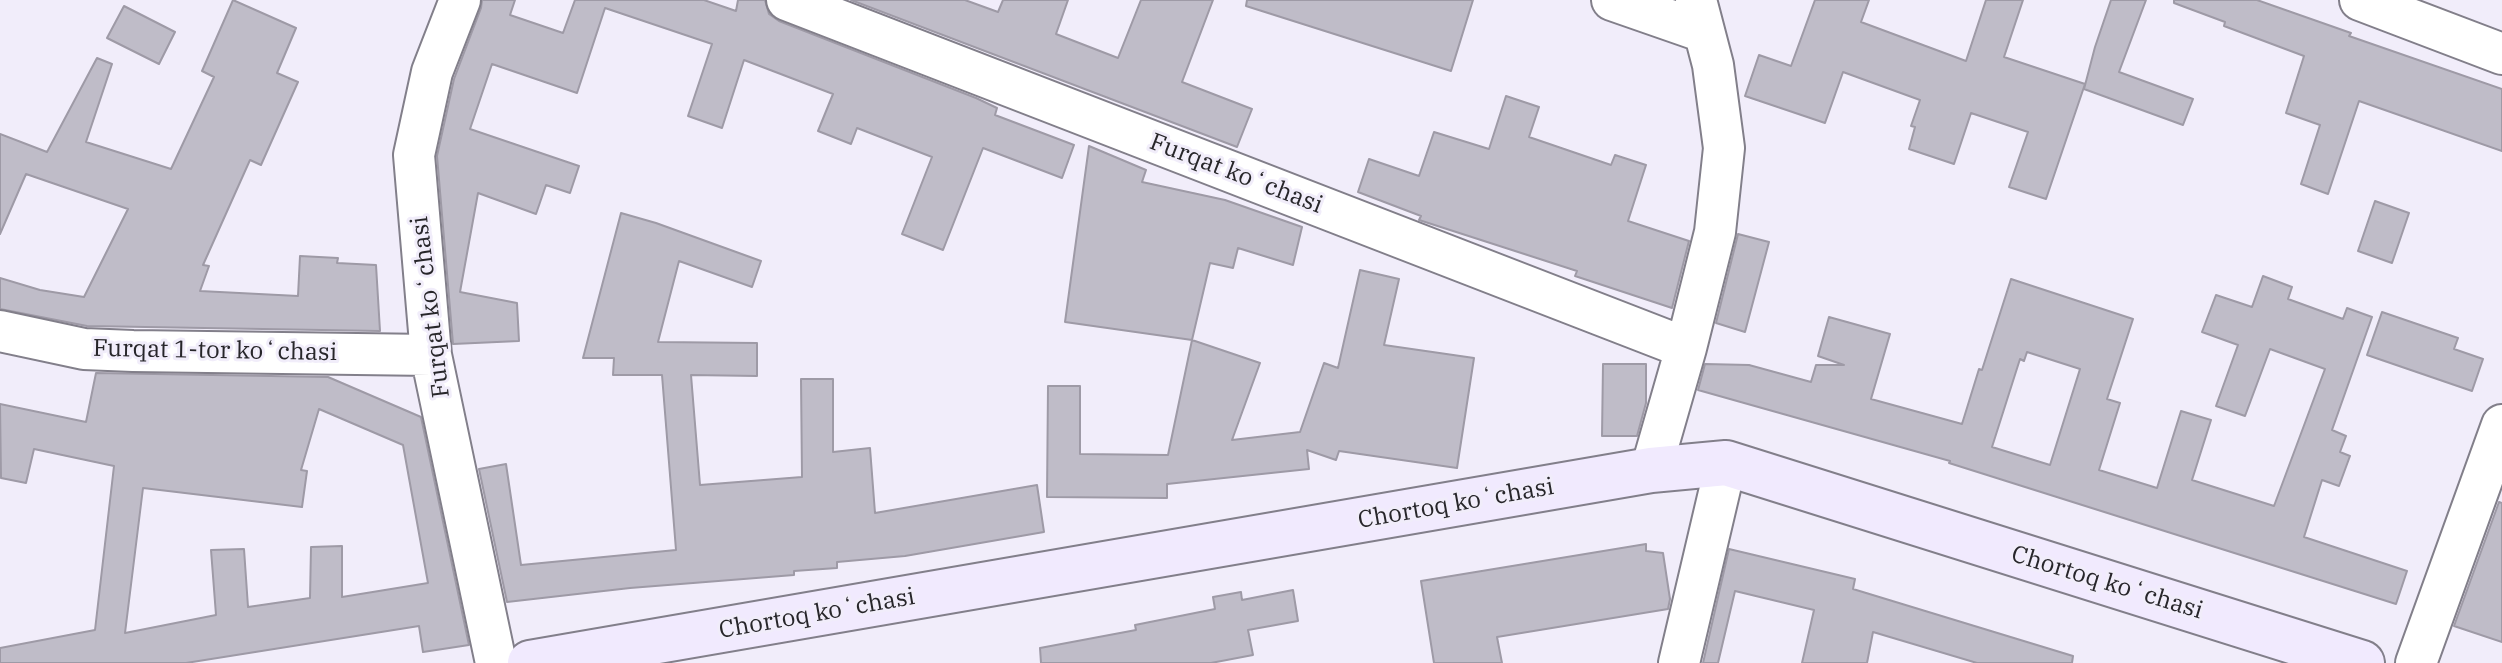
<!DOCTYPE html>
<html>
<head>
<meta charset="utf-8">
<style>
  body { margin:0 }
  canvas { display:block; background:#f1edfa }
</style>
</head>
<body>
<canvas width="2502" height="663"></canvas>
<script>
const ctx = document.querySelector('canvas').getContext('2d');
ctx.lineJoin = 'round';
function fill(path, color) { ctx.fillStyle = color; ctx.fill(path, 'evenodd'); }
function stroke(path, color, width, dash) { ctx.strokeStyle = color; ctx.lineWidth = width; ctx.lineCap = dash ? 'butt' : 'round'; ctx.setLineDash(dash || []); ctx.stroke(path); }
function drawText(font, color, halo, rows, align = 'center') {
  ctx.font = font + ' "IBM Plex Serif",serif'; ctx.lineWidth = 6; ctx.setLineDash([]); ctx.textBaseline = 'middle'; ctx.strokeStyle = halo; ctx.fillStyle = color; for (const [text, x, y, turn = 0] of rows) {
    ctx.save(); ctx.translate(x, y); ctx.rotate((+turn || 0) * Math.PI / 180); ctx.textAlign = isNaN(turn) ? turn : align; if (halo) ctx.strokeText(text, 0, 0); ctx.fillText(text, 0, 0); ctx.restore();
  }
}
const building = new Path2D(`
  M 233,0 L 296,28 L 277,73 L 298,82 L 261,165 L 250,160 L 203,265 L 209,266 L 200,291 L 298,296 L 300,256 L 338,258 L 337,263 L 376,265 L 380,331 L 87,326 L 0,309 L 0,278 L 40,290 L 84,297 L 128,209 L 26,174 L 0,234 L 0,134 L 47,152 L 97,58 L 112,64 L 86,142 L 171,169 L 214,77 L 202,71 Z
  M 482,0 L 515,0 L 510,15 L 563,33 L 575,0 L 704,0 L 736,11 L 738,0 L 765,0 L 769,14 L 779,21 L 976,98 L 997,108 L 995,115 L 1074,145 L 1062,178 L 983,148 L 943,250 L 902,234 L 932,157 L 857,128 L 851,144 L 818,131 L 833,94 L 744,60 L 722,128 L 688,116 L 712,44 L 605,8 L 577,93 L 492,64 L 470,129 L 579,166 L 570,193 L 546,185 L 536,214 L 478,193 L 460,292 L 517,303 L 519,341 L 453,344 L 437,156 L 454,79 L 481,8 Z
  M 851,0 L 965,0 L 998,12 L 1003,0 L 1068,0 L 1056,34 L 1118,58 L 1141,0 L 1213,0 L 1182,82 L 1252,109 L 1237,147 Z
  M 1247,0 L 1473,0 L 1451,71 L 1246,6 Z
  M 1815,0 L 1869,0 L 1861,22 L 1966,61 L 1986,0 L 2023,0 L 2004,57 L 2085,84 L 2046,199 L 2009,187 L 2028,132 L 1971,113 L 1954,164 L 1909,149 L 1915,127 L 1911,126 L 1920,100 L 1843,72 L 1825,123 L 1745,96 L 1759,55 L 1791,66 Z
  M 2111,0 L 2146,0 L 2119,72 L 2193,99 L 2183,125 L 2084,89 L 2095,47 Z
  M 2174,0 L 2257,0 L 2351,33 L 2349,36 L 2502,89 L 2502,151 L 2359,101 L 2328,194 L 2301,184 L 2320,125 L 2286,113 L 2304,56 L 2224,26 L 2225,22 L 2174,3 Z
  M 124,6 L 175,32 L 159,64 L 107,38 Z
  M 1506,96 L 1539,107 L 1529,137 L 1611,165 L 1615,155 L 1646,165 L 1628,221 L 1689,241 L 1672,308 L 1575,276 L 1577,271 L 1419,220 L 1421,216 L 1358,192 L 1369,159 L 1419,176 L 1434,132 L 1489,149 Z
  M 1089,146 L 1146,170 L 1142,182 L 1225,200 L 1302,227 L 1293,265 L 1238,248 L 1233,268 L 1210,263 L 1192,340 L 1065,322 Z
  M 2375,201 L 2409,213 L 2392,263 L 2358,251 Z
  M 621,213 L 656,223 L 761,261 L 752,287 L 679,261 L 658,342 L 757,343 L 757,376 L 691,375 L 700,485 L 802,477 L 801,379 L 833,379 L 833,452 L 870,448 L 875,513 L 1037,485 L 1044,532 L 905,556 L 837,562 L 837,568 L 794,571 L 794,575 L 630,588 L 507,602 L 479,469 L 506,464 L 521,565 L 676,550 L 662,375 L 613,375 L 614,358 L 583,358 Z
  M 1738,234 L 1769,242 L 1745,332 L 1716,323 Z
  M 1360,270 L 1399,279 L 1384,345 L 1474,358 L 1457,468 L 1339,451 L 1336,460 L 1307,450 L 1309,469 L 1167,484 L 1167,498 L 1047,497 L 1048,386 L 1080,386 L 1080,454 L 1168,455 L 1192,340 L 1260,363 L 1232,440 L 1300,432 L 1324,363 L 1338,368 Z
  M 2263,276 L 2292,287 L 2288,299 L 2343,319 L 2347,308 L 2372,317 L 2332,430 L 2346,436 L 2340,452 L 2350,456 L 2339,486 L 2322,480 L 2304,537 L 2407,571 L 2396,604 L 1949,463 L 1950,461 L 1698,390 L 1705,364 L 1749,365 L 1811,382 L 1816,365 L 1844,365 L 1818,356 L 1829,317 L 1890,334 L 1871,399 L 1962,424 L 1979,369 L 1982,370 L 2011,279 L 2133,319 L 2107,399 L 2120,403 L 2099,470 L 2157,488 L 2181,411 L 2211,420 L 2192,480 L 2274,506 L 2325,369 L 2270,349 L 2245,416 L 2216,406 L 2238,345 L 2202,332 L 2216,295 L 2252,307 ZM 2027,352 L 2080,369 L 2050,465 L 1992,447 L 2020,359 L 2024,361 Z
  M 2382,312 L 2458,338 L 2454,349 L 2483,359 L 2472,391 L 2367,355 Z
  M 1603,364 L 1646,364 L 1646,403 L 1637,436 L 1602,436 Z
  M 96,373 L 328,377 L 421,417 L 469,645 L 423,652 L 419,626 L 186,663 L 0,663 L 0,648 L 95,630 L 114,466 L 34,449 L 26,483 L 1,478 L 0,404 L 86,422 ZM 319,409 L 403,445 L 428,583 L 342,597 L 342,546 L 311,547 L 310,598 L 248,607 L 244,549 L 211,550 L 216,615 L 125,633 L 143,488 L 302,507 L 307,471 L 301,470 Z
  M 2499,502 L 2502,503 L 2502,642 L 2454,626 Z
  M 1646,544 L 1646,551 L 1663,553 L 1670,599 L 1668,609 L 1497,637 L 1502,663 L 1434,663 L 1421,581 Z
  M 1729,549 L 1855,579 L 1853,589 L 2073,656 L 2072,663 L 1977,663 L 1873,632 L 1867,663 L 1802,663 L 1814,610 L 1735,591 L 1718,663 L 1703,663 Z
  M 1293,590 L 1298,621 L 1248,630 L 1253,655 L 1211,663 L 1041,663 L 1040,648 L 1136,630 L 1135,625 L 1215,609 L 1213,597 L 1241,592 L 1242,600 Z`);
fill(building, '#bfbcc8');
stroke(building, '#9e9aa6', 2);
const street = new Path2D(`
  M 460,0 L 432,72 L 414,155 L 431,355 L 496,663
  M 787,0 L 1686,348
  M 1612,0 L 1704,32
  M 2360,0 L 2502,54
  M 0,331 L 84,349 L 133,351 L 431,355
  M 1651,470 L 1686,348 L 1715,232 L 1724,148 L 1713,65 L 1696,0
  M 1679,663 L 1726,463
  M 2416,663 L 2502,425`);
const secondary = new Path2D(`
  M 530,663 L 1651,470 L 1726,463 L 2362,663`);
stroke(street, '#827f8a', 44);
stroke(secondary, '#827f8a', 48);
stroke(street, '#fff', 40);
stroke(secondary, '#f1eafe', 44);
drawText('24px', '#27262a', '#f1edfa', [
  ["Furqat koʻchasi",1236,174,21],
  ["Furqat koʻchasi",431,307,-97],
  ["Furqat 1-tor koʻchasi",215,351,1],
  ["Chortoq koʻchasi",1456,504,-10],
  ["Chortoq koʻchasi",2107,583,17],
  ["Chortoq koʻchasi",817,614,-10]
]);
</script>
</body>
</html>
